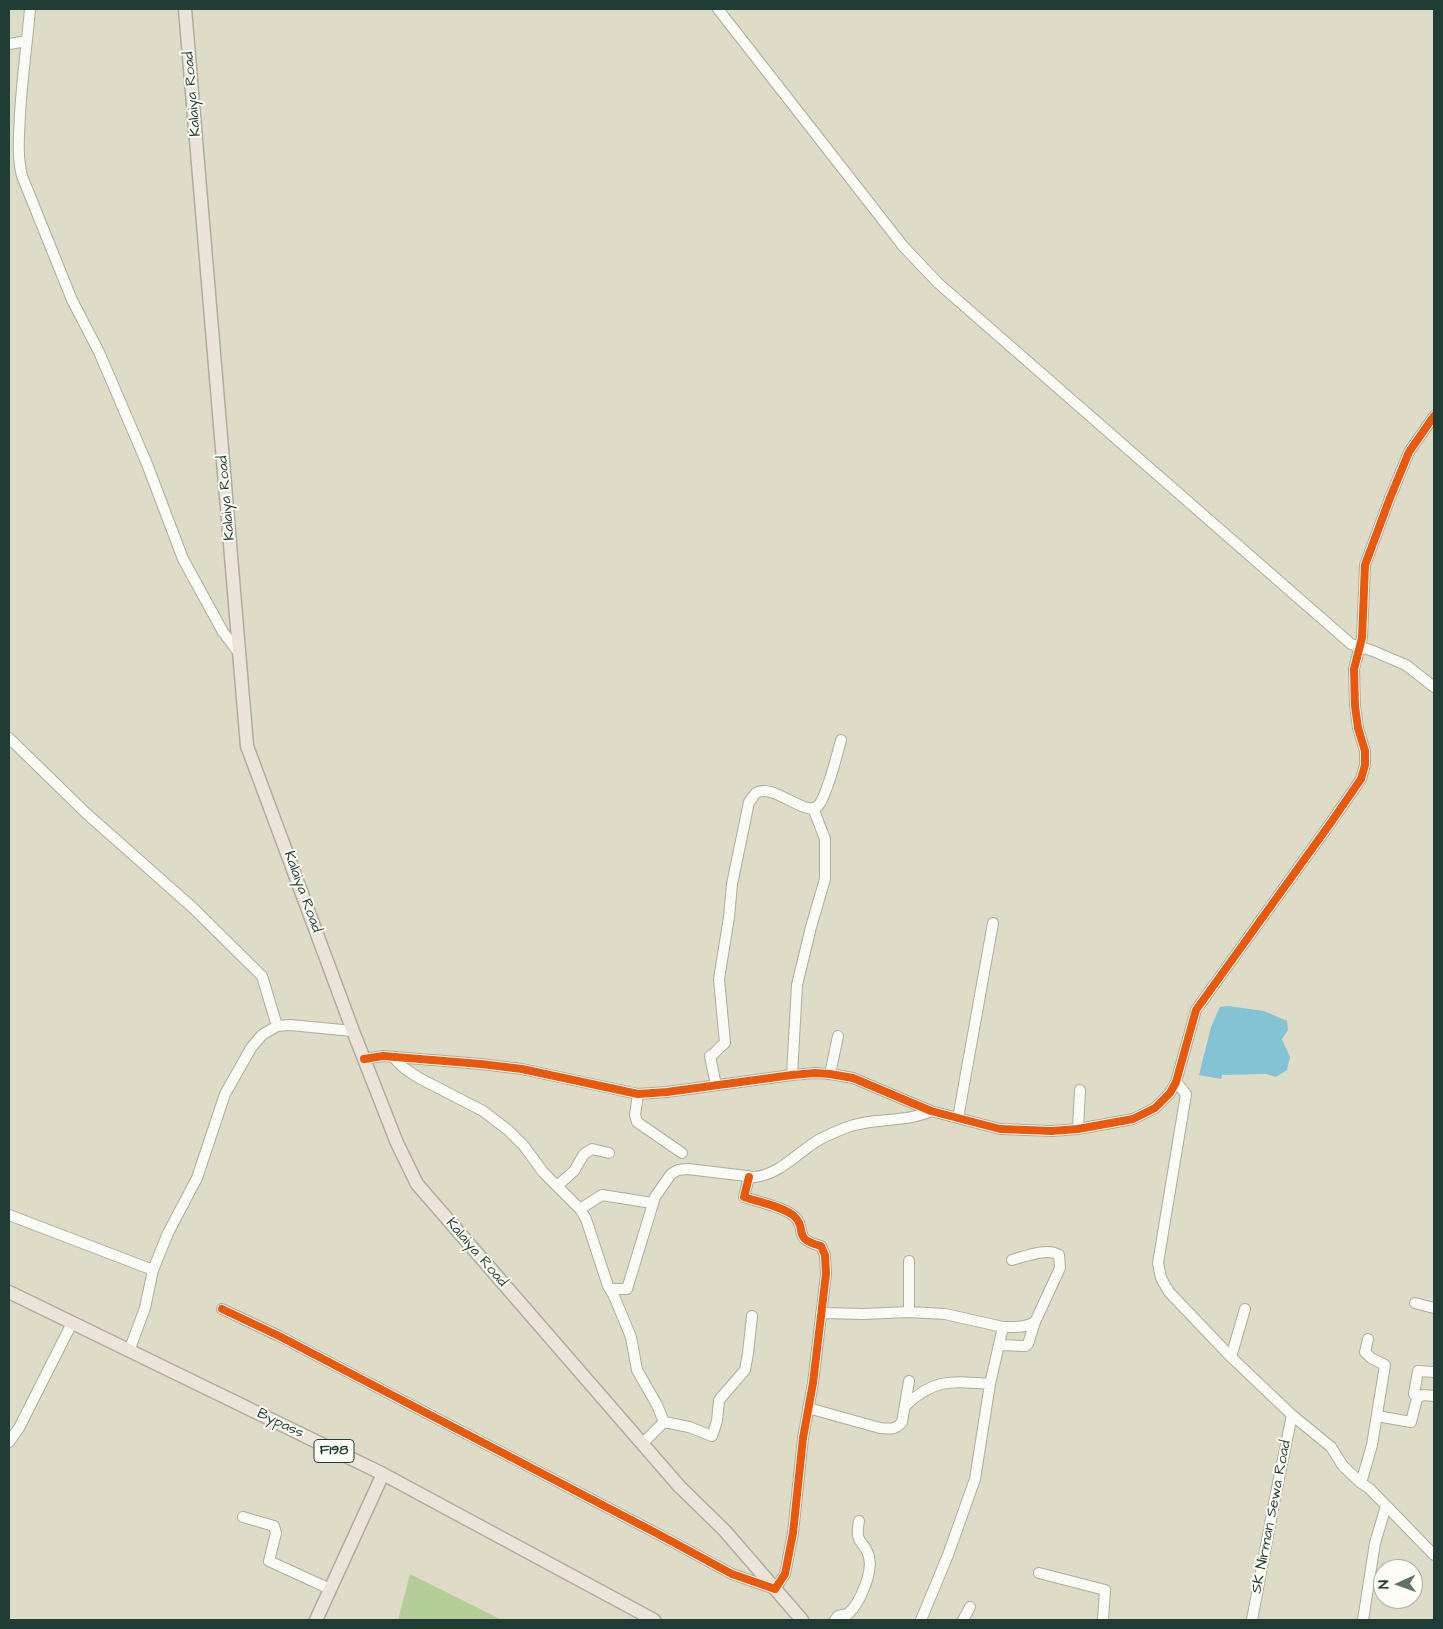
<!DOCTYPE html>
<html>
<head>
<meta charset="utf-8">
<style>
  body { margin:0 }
  #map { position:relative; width:1443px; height:1629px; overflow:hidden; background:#dedbc7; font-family:"Architects Daughter",sans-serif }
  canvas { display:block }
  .frame { position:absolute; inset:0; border:10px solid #1f3d34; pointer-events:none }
  .north { position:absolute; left:1373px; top:1559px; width:50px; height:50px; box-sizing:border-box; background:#fdfcf7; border:1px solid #a4b0a9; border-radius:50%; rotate:268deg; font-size:14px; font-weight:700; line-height:20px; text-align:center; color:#1f3d34 }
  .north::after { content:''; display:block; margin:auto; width:18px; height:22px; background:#627467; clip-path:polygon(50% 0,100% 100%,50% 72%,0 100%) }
</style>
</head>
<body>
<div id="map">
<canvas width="1443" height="1629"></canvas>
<div class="frame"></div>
<div class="north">N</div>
</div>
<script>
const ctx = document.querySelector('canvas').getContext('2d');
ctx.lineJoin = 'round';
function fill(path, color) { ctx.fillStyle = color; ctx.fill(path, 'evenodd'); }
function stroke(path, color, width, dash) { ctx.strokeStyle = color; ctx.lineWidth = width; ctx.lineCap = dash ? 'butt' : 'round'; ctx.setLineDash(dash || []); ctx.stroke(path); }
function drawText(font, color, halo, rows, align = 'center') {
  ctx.font = font + ' "Architects Daughter",sans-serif'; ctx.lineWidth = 4; ctx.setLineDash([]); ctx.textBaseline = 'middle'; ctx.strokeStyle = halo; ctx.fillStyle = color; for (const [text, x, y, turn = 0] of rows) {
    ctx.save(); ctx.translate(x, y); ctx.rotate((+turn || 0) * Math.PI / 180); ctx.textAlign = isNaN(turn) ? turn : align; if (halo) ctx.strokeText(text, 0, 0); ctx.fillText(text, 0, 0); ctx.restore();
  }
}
fill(new Path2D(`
  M 410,1574 L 502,1620 L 398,1620 Z`), '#b5cd98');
fill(new Path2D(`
  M 1228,1006 L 1264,1011 L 1287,1021 L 1288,1030 L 1282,1039 L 1290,1057 L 1287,1070 L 1276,1077 L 1266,1074 L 1222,1075 L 1221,1079 L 1199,1075 L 1211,1027 L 1220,1007 Z`), '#84c2d5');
const minor = new Path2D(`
  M 30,9 C 27,44 22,79 20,114 C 19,136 17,156 22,176 L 72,300 L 99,352 L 147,464 L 183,559 L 223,632 L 239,653
  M 718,9 L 903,246 L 938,283 L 1351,644 L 1373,651 L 1406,665 L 1434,687
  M 9,44 L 27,41
  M 9,738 L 87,814 L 192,907 L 262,976 L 277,1026
  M 393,1057 L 404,1068 L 419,1078 L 483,1111 L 508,1130 L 524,1146 L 543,1172 L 580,1209 L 586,1219 L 608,1286 L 614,1296 L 631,1337 L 637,1370 L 657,1405 L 664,1422 L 642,1444
  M 364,1059 L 383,1056 L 481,1064 L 522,1069 L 638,1094 L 667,1092 L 792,1075 L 815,1073 L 830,1074 L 853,1078 L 931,1111 L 1000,1129 L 1052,1131 L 1078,1129 L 1133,1119 L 1155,1108 L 1170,1093 L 1176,1082 L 1196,1010 L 1332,821 L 1361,779 L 1365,765 L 1365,751 L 1358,728 L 1355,706 L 1354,669 L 1362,638 L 1365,565 L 1390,498 L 1409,452 L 1434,416
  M 830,1074 L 838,1036
  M 792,1075 L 797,985 L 811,927 L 825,879 L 825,839 L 813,808
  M 1176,1082 L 1186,1094 L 1158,1263 L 1161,1278 L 1169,1292 L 1231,1357 L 1292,1415 L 1331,1447 L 1343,1466 L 1361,1483 L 1369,1488 L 1434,1555
  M 716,1085 L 710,1056 C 716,1053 719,1047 725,1043 L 719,979 L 729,917 L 732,884 L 749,802 C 751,800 754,795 756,793 C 773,782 806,818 818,806 C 827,796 837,755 841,740
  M 638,1094 L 635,1115 L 637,1122 L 682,1153
  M 958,1118 L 993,923
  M 1078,1129 L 1080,1090
  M 557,1186 L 574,1171 L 584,1154 L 592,1149 L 609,1153
  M 580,1209 L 602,1195 L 652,1203
  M 9,1215 L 153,1270
  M 610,1289 L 627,1289 L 655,1197 L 671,1174 L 678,1170 L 688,1169 L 755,1177 C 779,1174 794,1156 814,1143 C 822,1137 835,1132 845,1128 C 873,1117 905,1123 931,1111
  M 1415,1303 L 1434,1308
  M 222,1309 L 279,1336 L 658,1534 L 732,1574 L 775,1589 L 785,1574 L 793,1533 L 803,1438 L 813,1383 L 826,1274 L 825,1255 L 821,1246 C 791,1238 808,1230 795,1217 C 785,1207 758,1202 744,1197 L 749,1177
  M 909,1312 L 909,1261
  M 821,1313 L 864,1314 L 909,1312 L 945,1314 L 1003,1327
  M 999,1345 L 1025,1346 L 1028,1344 L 1035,1322
  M 129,1351 L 145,1308 L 153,1270 L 168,1233 L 197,1178 L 225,1094 L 251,1048 L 262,1035 L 277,1026 L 290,1025 L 353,1031
  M 1231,1357 L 1245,1309
  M 1417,1398 L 1414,1394 L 1418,1371 L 1434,1372
  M 905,1406 C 934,1378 952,1381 990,1384
  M 808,1408 L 880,1428 C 890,1429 896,1430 902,1422 L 909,1381
  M 1377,1416 L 1411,1422 L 1417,1398 L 1423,1395 L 1434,1396
  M 664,1422 L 689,1427 L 712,1436 L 717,1421 L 719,1400 L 745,1370 L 748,1353 L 752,1316
  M 9,1442 L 19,1428 L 72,1323
  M 1361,1483 L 1372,1445 L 1385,1365 L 1371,1358 L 1365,1352 L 1368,1339
  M 243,1517 L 274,1526 L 276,1533 L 269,1561 L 330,1589
  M 1039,1573 L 1105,1590 L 1103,1620
  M 835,1620 L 838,1616 L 848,1614 C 860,1603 873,1573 869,1557 C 865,1539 854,1547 859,1521
  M 921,1620 L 948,1555 L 975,1479 L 990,1384 L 1003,1327 C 1015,1327 1025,1328 1035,1322 L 1060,1268 L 1059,1255 C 1047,1247 1024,1257 1012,1260
  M 963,1620 L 970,1607
  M 1252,1620 L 1275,1498 L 1292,1415
  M 1363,1620 L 1375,1543 L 1386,1506`);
const major = new Path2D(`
  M 185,9 L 247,746 L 353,1031 L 397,1143 L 417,1184 L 679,1486 L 725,1531 L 802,1620
  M 9,1292 L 383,1474 L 654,1620
  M 316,1620 L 383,1474`);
stroke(minor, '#acad9f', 12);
stroke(major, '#acad9f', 15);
stroke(minor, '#fafaf7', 10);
stroke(major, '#ece4db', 12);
stroke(new Path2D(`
  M 364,1059 L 383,1056 L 481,1064 L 522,1069 L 638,1094 L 667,1092 L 792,1075 L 815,1073 L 830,1074 L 853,1078 L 931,1111 L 1000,1129 L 1052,1131 L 1078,1129 L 1133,1119 L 1155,1108 L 1170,1093 L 1176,1082 L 1196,1010 L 1332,821 L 1361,779 L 1365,765 L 1365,751 L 1358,728 L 1355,706 L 1354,669 L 1362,638 L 1365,565 L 1390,498 L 1409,452 L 1434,416
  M 222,1309 L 279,1336 L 658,1534 L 732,1574 L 775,1589 L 785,1574 L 793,1533 L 803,1438 L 813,1383 L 826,1274 L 825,1255 L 821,1246 C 791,1238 808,1230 795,1217 C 785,1207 758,1202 744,1197 L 749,1177`), '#e8590c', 8);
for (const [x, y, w] of [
  [334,1451,40]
]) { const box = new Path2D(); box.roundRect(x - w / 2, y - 11.5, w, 23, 4); ctx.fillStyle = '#fdfcf7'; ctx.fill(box); stroke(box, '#1f3d34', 1); }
drawText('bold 14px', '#1f3d34', null, [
  ["F198",334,1451]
]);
drawText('15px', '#1f3d34', '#fdfcf7', [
  ["Kalaiya Road",193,94,-95],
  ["Kalaiya Road",227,498,-95],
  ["Kalaiya Road",302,892,70],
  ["Kalaiya Road",476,1253,49],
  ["Bypass",280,1424,26],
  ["SK Nirman Sewa Road",1272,1517,-79]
]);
</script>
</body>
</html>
